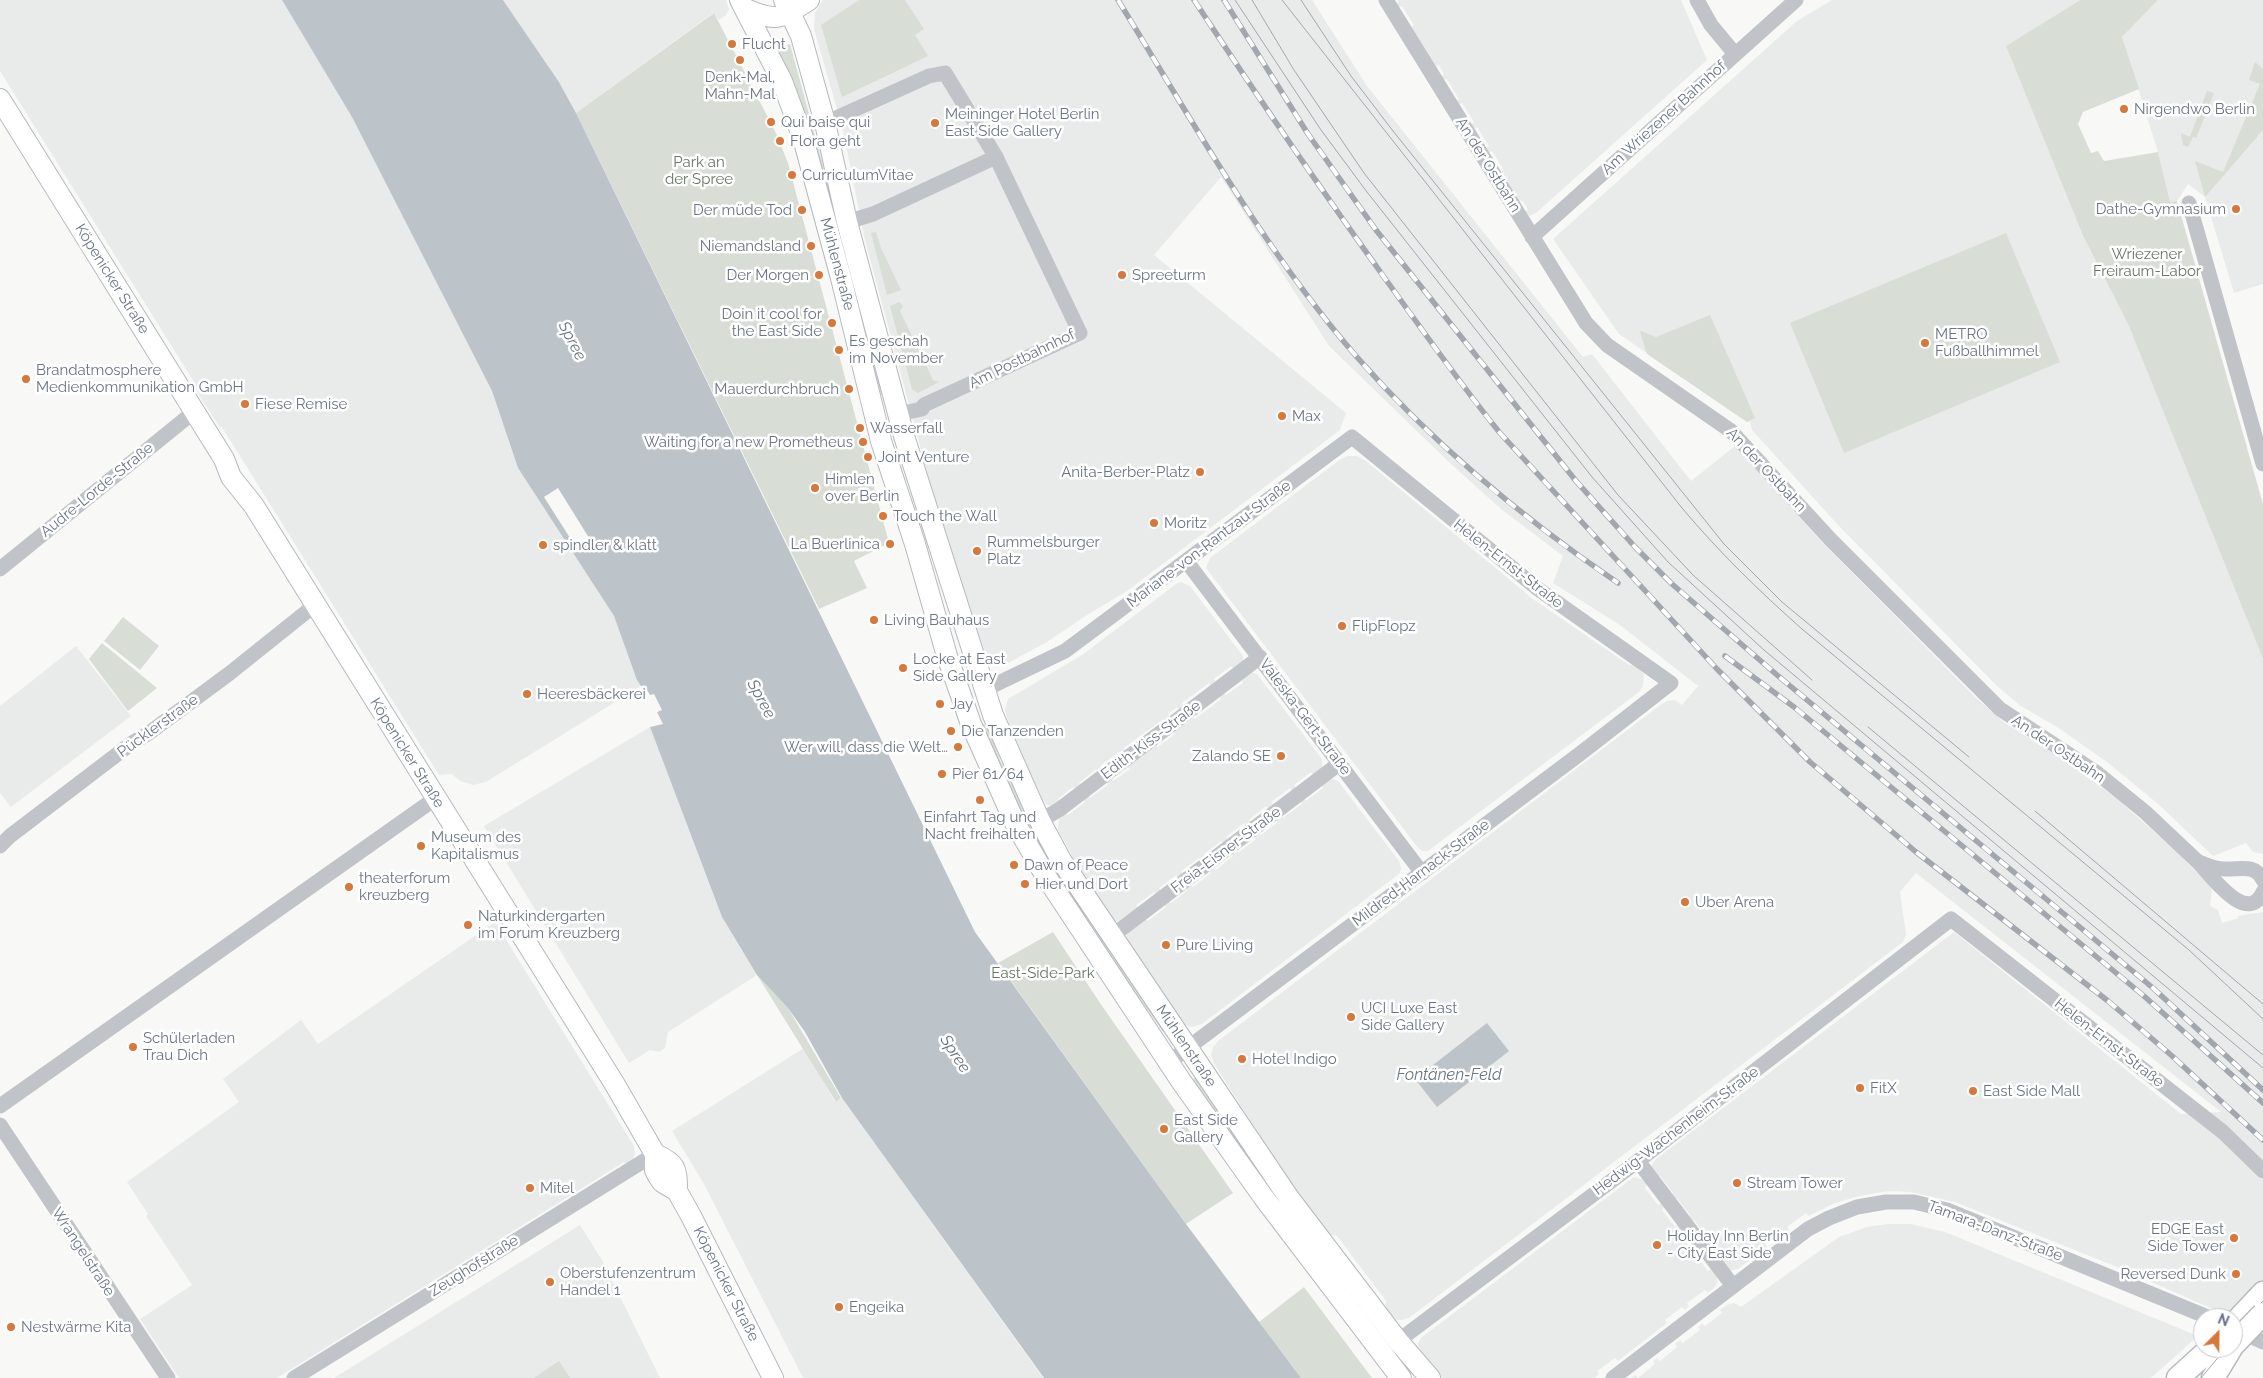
<!DOCTYPE html>
<html>
<head>
<meta charset="utf-8">
<style>
  body { margin:0 }
  #map { position:relative; width:2263px; height:1378px; overflow:hidden; background:#f8f9f7; font-family:Raleway,sans-serif }
  canvas { display:block }
  .north { position:absolute; left:2193px; top:1308px; width:50px; height:50px; box-sizing:border-box; background:#fff; border:1px solid #c3c8ce; border-radius:50%; rotate:23deg; font-size:14px; font-weight:700; line-height:20px; text-align:center; color:#6a7585 }
  .north::after { content:''; display:block; margin:auto; width:18px; height:22px; background:#d77739; clip-path:polygon(50% 0,100% 100%,50% 72%,0 100%) }
</style>
</head>
<body>
<div id="map">
<canvas width="2263" height="1378"></canvas>
<div class="north">N</div>
</div>
<script>
const ctx = document.querySelector('canvas').getContext('2d');
ctx.lineJoin = 'round';
function fill(path, color) { ctx.fillStyle = color; ctx.fill(path, 'evenodd'); }
function stroke(path, color, width, dash) { ctx.strokeStyle = color; ctx.lineWidth = width; ctx.lineCap = dash ? 'butt' : 'round'; ctx.setLineDash(dash || []); ctx.stroke(path); }
function drawText(font, color, halo, rows, align = 'center') {
  ctx.font = font + ' Raleway,sans-serif'; ctx.lineWidth = 5; ctx.setLineDash([]); ctx.textBaseline = 'middle'; ctx.strokeStyle = halo; ctx.fillStyle = color; for (const [text, x, y, turn = 0] of rows) {
    ctx.save(); ctx.translate(x, y); ctx.rotate((+turn || 0) * Math.PI / 180); ctx.textAlign = isNaN(turn) ? turn : align; if (halo) ctx.strokeText(text, 0, 0); ctx.fillText(text, 0, 0); ctx.restore();
  }
}
fill(new Path2D(`
  M 0,0 L 282,0 L 352,116 L 492,391 L 518,468 L 614,616 L 641,686 L 486,782 L 473,785 L 460,781 L 452,774 L 439,775 L 225,432 L 222,427 L 219,426 L 196,390 L 193,385 L 194,382 L 0,71 Z
  M 503,0 L 726,0 L 729,9 L 726,15 L 719,20 L 713,13 L 576,113 L 559,82 Z
  M 823,0 L 1312,0 L 1367,86 L 1583,357 L 1592,354 L 1691,481 L 1735,446 L 1818,538 L 1975,697 L 2006,724 L 2060,757 L 2117,799 L 2175,850 L 2212,888 L 2210,906 L 2218,910 L 2222,923 L 2239,918 L 2237,916 L 2263,912 L 2263,1331 L 2117,1267 L 1955,1202 L 1910,1192 L 1889,1191 L 1859,1196 L 1835,1203 L 1809,1216 L 1806,1213 L 1787,1227 L 1789,1230 L 1785,1234 L 1782,1231 L 1765,1244 L 1767,1247 L 1738,1269 L 1729,1271 L 1721,1261 L 1724,1259 L 1711,1242 L 1707,1244 L 1704,1240 L 1707,1237 L 1694,1220 L 1690,1222 L 1687,1218 L 1690,1215 L 1677,1198 L 1674,1200 L 1670,1196 L 1673,1193 L 1660,1176 L 1657,1178 L 1651,1166 L 1655,1160 L 1954,932 L 2181,1114 L 2221,1112 L 1916,873 L 1900,892 L 1906,934 L 1903,942 L 1409,1318 L 1401,1320 L 1393,1319 L 1385,1311 L 1386,1301 L 1337,1236 L 1328,1235 L 1283,1172 L 1213,1062 L 1211,1054 L 1213,1047 L 1218,1041 L 1659,706 L 1667,701 L 1675,700 L 1682,705 L 1698,686 L 1620,625 L 1553,583 L 1563,556 L 1501,509 L 1452,465 L 1329,346 L 1221,177 L 1154,255 L 1346,413 L 1340,430 L 1127,591 L 1087,615 L 1047,642 L 1010,662 L 999,664 L 990,660 L 984,652 L 940,521 L 864,236 L 843,130 L 814,29 L 815,13 Z
  M 1398,0 L 1681,0 L 1707,60 L 1536,213 L 1529,216 L 1525,213 L 1528,209 L 1522,200 L 1518,202 L 1500,173 L 1504,170 L 1492,151 L 1488,153 L 1485,149 L 1489,146 L 1477,127 L 1473,129 L 1471,125 L 1474,122 L 1462,103 L 1458,105 L 1456,101 L 1459,99 L 1447,79 L 1443,80 L 1441,77 L 1444,74 L 1439,65 L 1435,67 L 1410,28 L 1414,25 L 1402,6 L 1398,8 L 1396,4 L 1399,2 Z
  M 1832,0 L 2080,0 L 2006,46 L 2083,236 L 2128,324 L 2263,659 L 2263,854 L 2253,852 L 2246,843 L 2213,856 L 2157,803 L 2107,762 L 2057,727 L 2021,706 L 1997,686 L 1838,525 L 1752,430 L 1750,421 L 1747,422 L 1619,334 L 1553,239 L 1797,21 Z
  M 2158,0 L 2263,0 L 2263,284 L 2234,293 L 2205,197 L 2188,184 L 2177,201 L 2170,203 L 2158,152 L 2122,37 Z
  M 1347,456 L 1357,456 L 1366,461 L 1533,599 L 1629,665 L 1636,664 L 1644,675 L 1643,686 L 1639,692 L 1428,851 L 1423,851 L 1418,848 L 1206,568 L 1210,558 L 1338,461 Z
  M 1181,582 L 1190,586 L 1243,656 L 1243,661 L 1234,669 L 1231,666 L 1214,679 L 1216,683 L 1211,686 L 1209,683 L 1182,703 L 1184,707 L 1180,710 L 1177,707 L 1168,714 L 1170,718 L 1165,721 L 1163,719 L 1124,748 L 1126,751 L 1121,755 L 1119,752 L 1101,765 L 1103,769 L 1099,772 L 1096,769 L 1079,783 L 1081,786 L 1076,790 L 1073,787 L 1058,799 L 1060,802 L 1053,806 L 1047,805 L 1043,800 L 1010,726 L 1005,710 L 1008,699 L 1082,655 L 1176,584 Z
  M 76,646 L 131,716 L 11,807 L 0,793 L 0,706 Z
  M 1251,672 L 1257,674 L 1322,759 L 1322,768 L 1314,775 L 1311,772 L 1294,785 L 1296,788 L 1292,791 L 1290,788 L 1271,802 L 1274,806 L 1269,809 L 1266,806 L 1249,820 L 1251,823 L 1246,826 L 1244,823 L 1226,837 L 1228,840 L 1224,844 L 1221,841 L 1204,854 L 1206,857 L 1202,861 L 1199,858 L 1181,871 L 1183,875 L 1179,878 L 1176,875 L 1159,888 L 1161,891 L 1157,895 L 1154,892 L 1136,905 L 1138,909 L 1119,921 L 1114,921 L 1086,881 L 1058,830 L 1059,819 L 1065,812 L 1068,815 L 1085,802 L 1083,799 L 1088,795 L 1090,798 L 1108,785 L 1106,782 L 1111,778 L 1113,781 L 1130,769 L 1127,766 L 1156,744 L 1158,747 L 1175,734 L 1173,731 L 1192,717 L 1195,719 L 1221,699 L 1219,696 L 1223,692 L 1226,695 L 1243,683 L 1241,679 Z
  M 650,727 L 722,917 L 757,975 L 668,1032 L 665,1048 L 659,1052 L 650,1050 L 629,1063 L 484,826 Z
  M 1330,778 L 1338,781 L 1399,861 L 1401,868 L 1400,873 L 1202,1024 L 1192,1027 L 1182,1024 L 1125,940 L 1127,934 L 1145,918 L 1148,921 L 1166,907 L 1164,904 L 1168,901 L 1171,903 L 1188,890 L 1186,887 L 1190,884 L 1193,887 L 1211,873 L 1209,870 L 1213,867 L 1216,870 L 1233,856 L 1231,853 L 1235,850 L 1238,853 L 1256,839 L 1254,836 L 1258,832 L 1261,835 L 1278,822 L 1276,819 L 1281,815 L 1283,818 L 1302,804 L 1300,801 L 1304,798 L 1306,801 L 1323,788 L 1321,784 Z
  M 495,922 L 634,1146 L 635,1154 L 632,1161 L 626,1164 L 624,1162 L 277,1378 L 179,1378 L 140,1319 L 192,1285 L 146,1216 L 148,1214 L 127,1182 L 239,1102 L 223,1079 L 301,1020 L 318,1044 Z
  M 804,1048 L 835,1102 L 842,1098 L 1043,1378 L 803,1378 L 704,1184 L 672,1131 Z
  M 1634,1177 L 1644,1180 L 1647,1185 L 1645,1188 L 1658,1205 L 1661,1203 L 1664,1207 L 1662,1210 L 1675,1227 L 1678,1225 L 1681,1229 L 1678,1232 L 1691,1249 L 1695,1247 L 1698,1251 L 1695,1254 L 1708,1271 L 1711,1269 L 1716,1275 L 1718,1281 L 1714,1288 L 1708,1293 L 1705,1290 L 1687,1303 L 1689,1306 L 1685,1310 L 1682,1307 L 1665,1320 L 1667,1323 L 1618,1361 L 1615,1358 L 1597,1371 L 1599,1374 L 1595,1378 L 1440,1378 L 1419,1349 L 1418,1343 L 1422,1337 Z
  M 1888,1224 L 1911,1224 L 1945,1232 L 2198,1336 L 2151,1378 L 1631,1378 L 1635,1375 L 1638,1378 L 1655,1364 L 1653,1361 L 1657,1358 L 1660,1361 L 1677,1347 L 1675,1344 L 1680,1340 L 1683,1343 L 1700,1330 L 1698,1327 L 1702,1323 L 1705,1326 L 1722,1313 L 1720,1310 L 1727,1305 L 1734,1303 L 1741,1307 L 1839,1237 L 1867,1227 Z
  M 580,1225 L 602,1260 L 660,1378 L 334,1378 Z`), '#e9eaea');
fill(new Path2D(`
  M 859,0 L 905,0 L 924,29 L 915,35 L 928,56 L 842,97 L 821,25 Z
  M 2080,0 L 2158,0 L 2122,37 L 2139,89 L 2083,112 L 2078,124 L 2091,153 L 2098,151 L 2104,161 L 2158,152 L 2170,202 L 2177,201 L 2263,504 L 2263,659 L 2128,324 L 2083,236 L 2006,46 Z
  M 714,13 L 775,131 L 788,163 L 889,543 L 854,561 L 867,588 L 819,609 L 576,113 Z
  M 790,44 L 885,393 L 881,395 L 865,337 L 774,49 Z
  M 2255,62 L 2263,69 L 2263,130 L 2205,197 L 2195,161 L 2223,172 L 2260,84 L 2249,80 Z
  M 2207,91 L 2214,93 L 2196,138 L 2193,137 L 2188,147 L 2183,145 L 2181,133 L 2190,137 Z
  M 876,232 L 881,248 L 901,290 L 887,295 L 871,233 Z
  M 2006,233 L 2060,362 L 1844,453 L 1790,323 Z
  M 899,302 L 903,306 L 900,311 L 933,380 L 939,382 L 918,393 L 912,389 L 890,306 Z
  M 1710,315 L 1755,418 L 1747,422 L 1647,354 L 1640,332 L 1641,331 L 1656,337 Z
  M 123,617 L 159,646 L 140,670 L 104,641 Z
  M 102,643 L 157,688 L 128,711 L 89,659 Z
  M 987,723 L 1000,760 L 1030,822 L 1167,1030 L 1163,1032 L 1051,873 L 1023,823 L 979,726 Z
  M 1053,932 L 1100,1003 L 1233,1193 L 1186,1224 L 998,963 Z
  M 757,975 L 788,1008 L 841,1098 L 836,1102 Z
  M 1197,1076 L 1267,1179 L 1262,1182 L 1190,1081 Z
  M 1304,1287 L 1372,1378 L 1301,1378 L 1259,1322 Z
  M 559,1361 L 570,1378 L 534,1378 Z`), '#d8ddd6');
fill(new Path2D(`
  M 282,0 L 503,0 L 559,82 L 576,113 L 975,932 L 1186,1224 L 1301,1378 L 1044,1378 L 842,1098 L 805,1032 L 788,1008 L 757,975 L 722,917 L 650,727 L 663,724 L 657,712 L 662,710 L 654,694 L 650,695 L 645,686 L 641,686 L 637,680 L 614,616 L 518,468 L 492,391 L 352,117 Z
  M 1487,1023 L 1509,1051 L 1437,1107 L 1415,1079 Z`), '#bcc4ca');
fill(new Path2D(`
  M 558,488 L 591,541 L 577,549 L 544,497 Z`), '#f8f9f7');
const secondary = new Path2D(`
  M 740,0 L 782,81 L 803,138 L 841,278 L 881,441 L 915,544 L 947,656 L 971,724 L 1015,823 L 1045,875 L 1181,1081 L 1264,1198 L 1401,1378
  M 784,0 L 801,36 L 825,123 L 847,222 L 904,436 L 993,715 L 1040,821 L 1061,860 L 1289,1198 L 1398,1341 L 1430,1378
  M 746,9 C 778,23 781,18 809,0
  M 0,99 L 224,459 L 231,477 L 254,506 L 614,1083 L 655,1154 L 655,1170 L 658,1176 L 662,1182 L 677,1191 L 691,1216 L 773,1378
  M 655,1154 C 676,1163 677,1168 677,1191`);
const primary = new Path2D(`
  M 2233,1325 L 2263,1293
  M 2178,1378 L 2211,1348
  M 2213,1378 L 2231,1348`);
stroke(secondary, '#b5b9be', 22);
stroke(primary, '#b6b9be', 25);
stroke(new Path2D(`
  M 1386,0 L 1586,323 L 1607,345 L 1731,431 L 1830,539 L 2000,709 L 2097,773 L 2145,812 L 2197,861
  M 1697,0 L 1711,25 L 1735,54
  M 825,123 L 929,76 L 945,73 L 996,157
  M 2189,203 L 2263,464
  M 847,222 L 873,214 L 996,157 L 1080,333 L 924,405 L 922,409 L 898,414
  M 1532,237 L 1796,0
  M 1187,562 L 1422,873
  M 0,569 L 195,411
  M 986,689 L 1065,651 L 1352,437 L 1538,589 L 1671,683 L 1581,753 L 1169,1062
  M 1040,821 L 1060,809 L 1260,657
  M 0,846 L 10,836 L 132,743 L 149,733 L 230,673 L 315,605
  M 2263,880 C 2255,863 2239,870 2224,869 C 2214,869 2206,865 2197,861 C 2210,874 2247,927 2263,892
  M 1112,936 L 1340,763
  M 0,1106 L 436,798
  M 0,1125 L 168,1378
  M 1638,1161 L 1733,1286
  M 2237,1330 L 2263,1342
  M 1398,1341 L 1638,1161 L 1951,919 L 2223,1132 L 2263,1171
  M 294,1378 L 655,1154
  M 1613,1378 L 1808,1229 L 1829,1218 L 1857,1207 L 1886,1202 L 1914,1202 L 1947,1210 L 2210,1318`), '#c0c3c8', 15);
stroke(secondary, '#fff', 20);
stroke(primary, '#fff', 22);
stroke(new Path2D(`
  M 1235,0 L 1321,130 L 1367,192 L 1592,477 L 1668,562 L 1764,650 L 2263,1068
  M 1252,0 L 1294,70 L 1364,173 L 1618,495 L 1693,575 L 1812,680
  M 1282,0 L 1682,508 C 1719,552 1759,591 1802,629 L 2189,950 L 2263,1019
  M 1301,0 L 1351,76 L 1393,131 L 1724,544 L 1782,602 L 1969,757
  M 1868,727 L 2263,1055
  M 2035,811 L 2263,1004
  M 2233,1332 L 2263,1301
  M 2201,1378 L 2226,1348`), '#a2a7ae', 1);
const rail = new Path2D(`
  M 1118,0 C 1192,120 1263,249 1356,356 C 1434,445 1521,517 1618,583
  M 1194,0 C 1257,96 1322,191 1389,284 C 1426,335 1461,385 1500,433 L 1717,669 L 1810,762 L 1916,852 L 2108,1001 L 2171,1055 L 2263,1140
  M 1224,0 L 1308,134 L 1376,230 L 1576,481 L 1635,547 L 1672,584 L 1777,675 L 2153,988 L 2263,1090
  M 1725,656 L 1794,707 L 2144,996 L 2263,1103`);
stroke(rail, '#a2a7ae', 5.5);
stroke(rail, '#fff', 4, [11]);
const primaryBridge = new Path2D(`
  M 2233,1345 L 2263,1314`);
stroke(primaryBridge, '#b6b9be', 25, []);
stroke(primaryBridge, '#fff', 22);
for (const [x, y, r, color] of [
  [732,44,5,"#d77739"],
  [740,60,5,"#d77739"],
  [2124,109,5,"#d77739"],
  [771,122,5,"#d77739"],
  [935,123,5,"#d77739"],
  [780,141,5,"#d77739"],
  [792,175,5,"#d77739"],
  [2236,209,5,"#d77739"],
  [802,210,5,"#d77739"],
  [811,246,5,"#d77739"],
  [819,275,5,"#d77739"],
  [1122,275,5,"#d77739"],
  [832,323,5,"#d77739"],
  [1925,343,5,"#d77739"],
  [839,350,5,"#d77739"],
  [26,379,5,"#d77739"],
  [849,389,5,"#d77739"],
  [245,404,5,"#d77739"],
  [1282,416,5,"#d77739"],
  [860,428,5,"#d77739"],
  [863,442,5,"#d77739"],
  [868,457,5,"#d77739"],
  [1200,472,5,"#d77739"],
  [815,488,5,"#d77739"],
  [883,516,5,"#d77739"],
  [1154,523,5,"#d77739"],
  [890,544,5,"#d77739"],
  [543,545,5,"#d77739"],
  [977,551,5,"#d77739"],
  [874,620,5,"#d77739"],
  [1342,626,5,"#d77739"],
  [903,668,5,"#d77739"],
  [527,694,5,"#d77739"],
  [940,704,5,"#d77739"],
  [951,731,5,"#d77739"],
  [958,747,5,"#d77739"],
  [1281,756,5,"#d77739"],
  [942,774,5,"#d77739"],
  [980,800,5,"#d77739"],
  [421,846,5,"#d77739"],
  [1014,865,5,"#d77739"],
  [1025,884,5,"#d77739"],
  [349,887,5,"#d77739"],
  [1685,902,5,"#d77739"],
  [468,925,5,"#d77739"],
  [1166,945,5,"#d77739"],
  [1351,1017,5,"#d77739"],
  [133,1047,5,"#d77739"],
  [1242,1059,5,"#d77739"],
  [1860,1088,5,"#d77739"],
  [1973,1091,5,"#d77739"],
  [1164,1129,5,"#d77739"],
  [1737,1183,5,"#d77739"],
  [530,1188,5,"#d77739"],
  [2234,1238,5,"#d77739"],
  [1657,1245,5,"#d77739"],
  [2236,1274,5,"#d77739"],
  [550,1282,5,"#d77739"],
  [839,1307,5,"#d77739"],
  [11,1327,5,"#d77739"]
]) { const dot = new Path2D(); dot.arc(x, y, r, 0, 2 * Math.PI); ctx.fillStyle = color; ctx.fill(dot); stroke(dot, '#fff', 2); }
drawText('15px', '#6a7585', '#fff', [
  ["Flucht",742,44],
  ["Denk-Mal,",740,77,"center"],
  ["Mahn-Mal",740,94,"center"],
  ["Nirgendwo Berlin",2134,109],
  ["Meininger Hotel Berlin",945,114],
  ["East Side Gallery",945,131],
  ["Qui baise qui",781,122],
  ["Flora geht",790,141],
  ["CurriculumVitae",802,175],
  ["Dathe-Gymnasium",2226,209,"right"],
  ["Der müde Tod",792,210,"right"],
  ["Niemandsland",801,246,"right"],
  ["Der Morgen",809,275,"right"],
  ["Spreeturm",1132,275],
  ["Doin it cool for",822,314,"right"],
  ["the East Side",822,331,"right"],
  ["METRO",1935,334],
  ["Fußballhimmel",1935,351],
  ["Es geschah",849,341],
  ["im November",849,358],
  ["Brandatmosphere",36,370],
  ["Medienkommunikation GmbH",36,387],
  ["Mauerdurchbruch",839,389,"right"],
  ["Fiese Remise",255,404],
  ["Max",1292,416],
  ["Wasserfall",870,428],
  ["Waiting for a new Prometheus",853,442,"right"],
  ["Joint Venture",878,457],
  ["Anita-Berber-Platz",1190,472,"right"],
  ["Himlen",825,479],
  ["over Berlin",825,496],
  ["Touch the Wall",893,516],
  ["Moritz",1164,523],
  ["Rummelsburger",987,542],
  ["Platz",987,559],
  ["La Buerlinica",880,544,"right"],
  ["spindler & klatt",553,545],
  ["Living Bauhaus",884,620],
  ["FlipFlopz",1352,626],
  ["Locke at East",913,659],
  ["Side Gallery",913,676],
  ["Heeresbäckerei",537,694],
  ["Jay",950,704],
  ["Die Tanzenden",961,731],
  ["Wer will, dass die Welt…",948,747,"right"],
  ["Zalando SE",1271,756,"right"],
  ["Pier 61/64",952,774],
  ["Einfahrt Tag und",980,817,"center"],
  ["Nacht freihalten",980,834,"center"],
  ["Museum des",431,837],
  ["Kapitalismus",431,854],
  ["Dawn of Peace",1024,865],
  ["theaterforum",359,878],
  ["kreuzberg",359,895],
  ["Hier und Dort",1035,884],
  ["Uber Arena",1695,902],
  ["Naturkindergarten",478,916],
  ["im Forum Kreuzberg",478,933],
  ["Pure Living",1176,945],
  ["UCI Luxe East",1361,1008],
  ["Side Gallery",1361,1025],
  ["Schülerladen",143,1038],
  ["Trau Dich",143,1055],
  ["Hotel Indigo",1252,1059],
  ["FitX",1870,1088],
  ["East Side Mall",1983,1091],
  ["East Side",1174,1120],
  ["Gallery",1174,1137],
  ["Stream Tower",1747,1183],
  ["Mitel",540,1188],
  ["EDGE East",2224,1229,"right"],
  ["Side Tower",2224,1246,"right"],
  ["Holiday Inn Berlin",1667,1236],
  ["- City East Side",1667,1253],
  ["Oberstufenzentrum",560,1273],
  ["Handel 1",560,1290],
  ["Reversed Dunk",2226,1274,"right"],
  ["Engeika",849,1307],
  ["Nestwärme Kita",21,1327]
], 'left');
drawText('15px', '#6a7585', '#fff', [
  ["Am Wriezener Bahnhof",1664,118,-42],
  ["An der Ostbahn",1488,165,58],
  ["Mühlenstraße",837,264,75],
  ["Köpenicker Straße",112,279,58],
  ["Am Postbahnhof",1022,359,-26],
  ["An der Ostbahn",1766,470,47],
  ["Audre-Lorde-Straße",97,490,-39],
  ["Mariane-von-Rantzau-Straße",1209,544,-37],
  ["Helen-Ernst-Straße",1508,564,38],
  ["Valeska-Gert-Straße",1305,717,53],
  ["Pücklerstraße",158,726,-36],
  ["Edith-Kiss-Straße",1151,740,-37],
  ["An der Ostbahn",2058,749,34],
  ["Köpenicker Straße",407,753,58],
  ["Freia-Eisner-Straße",1226,850,-37],
  ["Mildred-Harnack-Straße",1421,873,-37],
  ["Helen-Ernst-Straße",2109,1043,38],
  ["Mühlenstraße",1186,1046,56],
  ["Hedwig-Wachenheim-Straße",1676,1131,-37],
  ["Tamara-Danz-Straße",1995,1231,21],
  ["Wrangelstraße",83,1252,57],
  ["Zeughofstraße",474,1266,-32],
  ["Köpenicker Straße",726,1284,63]
]);
drawText('15px', '#657864', '#fff', [
  ["Park an",699,162],
  ["der Spree",699,179],
  ["Wriezener",2147,254],
  ["Freiraum-Labor",2147,271],
  ["East-Side-Park",1043,973]
]);
drawText('italic 16px', '#667580', '#fff', [
  ["Spree",572,341,63],
  ["Spree",761,699,62],
  ["Spree",955,1054,57],
  ["Fontänen-Feld",1449,1075]
]);
</script>
</body>
</html>
